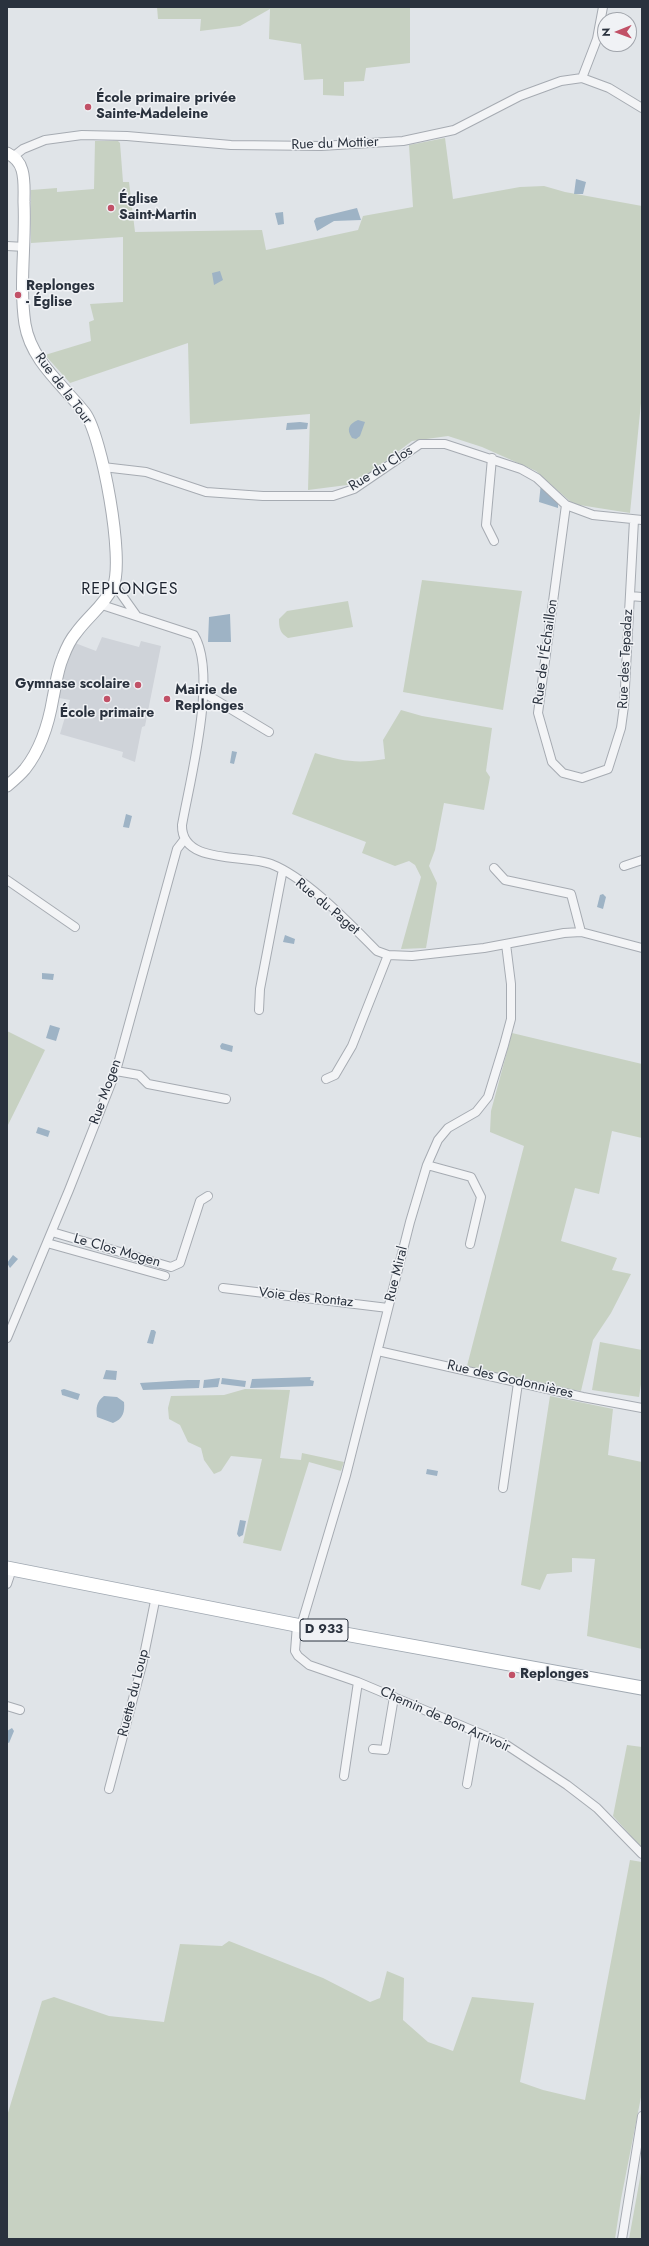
<!DOCTYPE html>
<html>
<head>
<meta charset="utf-8">
<style>
  body { margin:0 }
  #map { position:relative; width:649px; height:2246px; overflow:hidden; background:#e0e4e8; font-family:Jost,sans-serif }
  canvas { display:block }
  .frame { position:absolute; inset:0; border:8px solid #2a323e; pointer-events:none }
  .north { position:absolute; left:597px; top:12px; width:40px; height:40px; box-sizing:border-box; background:#f0f2f5; border:1px solid #a1a5ac; border-radius:50%; rotate:269deg; font-size:11px; font-weight:700; line-height:16px; text-align:center; color:#2a323e }
  .north::after { content:''; display:block; margin:auto; width:14px; height:18px; background:#c15167; clip-path:polygon(50% 0,100% 100%,50% 72%,0 100%) }
</style>
</head>
<body>
<div id="map">
<canvas width="649" height="2246"></canvas>
<div class="frame"></div>
<div class="north">N</div>
</div>
<script>
const ctx = document.querySelector('canvas').getContext('2d');
ctx.lineJoin = 'round';
function fill(path, color) { ctx.fillStyle = color; ctx.fill(path, 'evenodd'); }
function stroke(path, color, width, dash) { ctx.strokeStyle = color; ctx.lineWidth = width; ctx.lineCap = dash ? 'butt' : 'round'; ctx.setLineDash(dash || []); ctx.stroke(path); }
function drawText(font, color, halo, rows, align = 'center') {
  ctx.font = font + ' Jost,sans-serif'; ctx.lineWidth = 3; ctx.setLineDash([]); ctx.textBaseline = 'middle'; ctx.strokeStyle = halo; ctx.fillStyle = color; for (const [text, x, y, turn = 0] of rows) {
    ctx.save(); ctx.translate(x, y); ctx.rotate((+turn || 0) * Math.PI / 180); ctx.textAlign = isNaN(turn) ? turn : align; if (halo) ctx.strokeText(text, 0, 0); ctx.fillText(text, 0, 0); ctx.restore();
  }
}
fill(new Path2D(`
  M 102,637 L 139,647 L 141,641 L 161,646 L 145,726 L 142,727 L 135,762 L 122,757 L 123,752 L 60,734 L 70,700 L 59,698 L 65,663 L 75,643 L 96,651 Z`), '#cfd3d9');
fill(new Path2D(`
  M 157,7 L 410,7 L 410,63 L 366,68 L 364,81 L 344,82 L 344,96 L 323,95 L 323,79 L 304,80 L 301,44 L 269,39 L 270,9 L 240,26 L 200,31 L 201,19 L 158,19 Z
  M 445,138 L 453,199 L 520,187 L 544,186 L 565,192 L 642,206 L 642,393 L 630,513 L 573,504 L 536,471 L 482,447 L 448,436 L 412,441 L 355,484 L 308,490 L 310,414 L 190,424 L 188,343 L 70,383 L 45,355 L 91,341 L 89,322 L 94,320 L 90,304 L 123,302 L 123,237 L 31,243 L 31,190 L 57,188 L 57,192 L 94,189 L 95,141 L 118,141 L 120,143 L 123,182 L 129,182 L 135,232 L 262,230 L 266,250 L 358,230 L 363,216 L 413,207 L 409,145 Z
  M 422,580 L 522,591 L 503,710 L 403,692 Z
  M 348,601 L 353,627 L 288,638 C 280,633 279,628 279,619 L 287,611 Z
  M 401,710 L 422,716 L 492,728 L 486,771 L 490,777 L 484,810 L 444,803 L 435,850 L 429,866 L 437,883 L 426,948 L 401,949 L 421,877 L 415,865 L 409,861 L 395,866 L 362,853 L 366,842 L 292,814 L 315,753 C 342,761 357,764 385,759 L 383,740 Z
  M 7,1031 L 45,1050 L 7,1127 Z
  M 512,1033 L 642,1064 L 642,1138 L 612,1131 L 599,1194 L 575,1188 L 561,1241 L 617,1258 L 612,1270 L 631,1274 L 611,1313 L 593,1340 L 581,1391 L 542,1385 L 467,1366 L 524,1146 L 490,1132 L 491,1111 Z
  M 600,1342 L 642,1350 L 642,1378 L 639,1397 L 592,1390 Z
  M 245,1389 L 290,1390 L 280,1458 L 301,1460 L 302,1453 L 344,1462 L 341,1471 L 309,1462 L 281,1551 L 243,1543 L 262,1459 L 231,1456 L 221,1471 L 214,1474 L 204,1460 L 201,1448 L 188,1442 L 180,1425 L 169,1419 L 168,1408 L 171,1396 L 224,1395 Z
  M 550,1396 L 613,1409 L 608,1455 L 642,1462 L 642,1649 L 587,1636 L 595,1559 L 572,1558 L 572,1572 L 547,1574 L 540,1590 L 521,1585 Z
  M 627,1745 L 642,1747 L 642,1848 L 613,1816 Z
  M 630,1860 L 642,1862 L 642,2092 L 621,2199 L 615,2239 L 7,2239 L 7,2116 L 42,2001 L 54,1997 L 109,2016 L 164,2022 L 180,1944 L 222,1946 L 229,1941 L 323,1978 L 370,2002 L 380,1998 L 387,1971 L 404,1978 L 403,2020 L 428,2042 L 453,2051 L 472,1997 L 534,2003 L 520,2082 L 543,2090 L 585,2100 Z
  M 642,2167 L 642,2239 L 629,2239 Z`), '#c7d1c2');
fill(new Path2D(`
  M 576,179 L 586,182 L 583,194 L 574,194 Z
  M 357,208 L 361,220 L 334,221 L 317,231 L 314,221 L 316,218 Z
  M 283,212 L 284,224 L 278,225 L 275,213 Z
  M 220,271 L 223,280 L 214,285 L 212,273 Z
  M 358,420 L 365,422 L 360,436 L 356,439 L 352,438 C 346,429 349,424 358,420 Z
  M 300,422 L 308,423 L 307,429 L 286,430 L 287,423 Z
  M 541,483 L 558,502 L 558,508 L 539,502 Z
  M 230,614 L 231,642 L 208,642 L 209,617 Z
  M 232,751 L 237,752 L 234,764 L 230,763 Z
  M 126,814 L 132,816 L 129,828 L 123,827 Z
  M 603,894 L 606,897 L 603,909 L 597,907 L 600,895 Z
  M 285,935 L 295,939 L 294,944 L 283,942 Z
  M 42,973 L 54,974 L 53,980 L 42,979 Z
  M 50,1025 L 60,1028 L 56,1041 L 46,1038 Z
  M 222,1043 L 233,1046 L 232,1052 L 221,1049 L 220,1046 Z
  M 38,1127 L 50,1131 L 48,1137 L 36,1133 Z
  M 13,1255 L 18,1259 L 10,1268 L 7,1263 Z
  M 151,1330 L 154,1330 L 156,1332 L 153,1344 L 147,1343 Z
  M 106,1370 L 117,1371 L 116,1380 L 103,1379 Z
  M 311,1377 L 310,1380 L 314,1381 L 313,1386 L 250,1388 L 252,1379 Z
  M 220,1378 L 218,1387 L 203,1388 L 204,1380 Z
  M 222,1378 L 246,1381 L 245,1387 L 221,1384 Z
  M 188,1380 L 200,1380 L 199,1388 L 143,1390 L 140,1383 Z
  M 64,1389 L 80,1394 L 78,1400 L 62,1395 L 61,1390 Z
  M 104,1396 L 117,1397 L 124,1402 C 125,1412 123,1419 113,1423 L 97,1417 C 96,1408 96,1402 104,1396 Z
  M 427,1469 L 438,1471 L 437,1476 L 426,1474 Z
  M 240,1520 L 246,1521 L 243,1535 L 239,1537 L 237,1534 Z
  M 12,1728 L 14,1731 L 9,1743 L 7,1742 L 7,1731 Z`), '#9eb3c5');
const street = new Path2D(`
  M 582,78 L 597,39 L 603,7
  M 14,156 L 23,149 L 45,140 L 82,135 L 127,136 L 231,145 L 321,146 L 403,141 L 454,130 L 520,96 L 561,81 L 582,78 L 609,88 L 642,108
  M 7,246 L 25,247
  M 492,458 L 486,525 L 494,541
  M 103,467 L 146,472 L 206,492 L 263,496 L 333,496 L 354,489 L 420,444 L 445,444 L 521,469 L 537,478 L 566,505 L 593,515 L 642,520
  M 566,505 L 538,713 L 552,762 L 563,773 L 582,778 L 608,769 L 621,728 L 624,706 L 634,520
  M 114,584 L 136,615
  M 630,596 L 642,597
  M 102,605 L 194,635 C 218,674 190,780 182,825 C 181,865 245,854 271,864 C 307,878 350,924 377,951 L 388,955 L 412,956 L 484,948 L 564,933 L 581,932 L 642,948
  M 204,693 L 269,732
  M 624,866 L 642,860
  M 494,868 L 505,880 L 571,894 L 581,932
  M 7,880 L 75,927
  M 259,1010 L 260,989 L 282,874 L 284,871
  M 116,1071 L 139,1075 L 148,1084 L 226,1099
  M 326,1079 L 335,1075 L 352,1046 L 388,955
  M 427,1165 L 471,1177 L 481,1197 L 470,1244
  M 52,1232 L 171,1267 L 180,1263 L 200,1201 L 208,1196
  M 47,1243 L 165,1276
  M 223,1288 L 388,1308
  M 7,1338 L 69,1190 L 116,1071 L 177,849 L 184,840
  M 378,1351 L 583,1397 L 642,1408
  M 503,1488 L 518,1383
  M 7,1584 L 12,1569
  M 297,1625 L 295,1651 L 298,1656 L 309,1665 L 358,1682 L 505,1744 L 567,1785 L 597,1808 L 642,1854
  M 301,1626 L 346,1475 L 410,1222 L 427,1165 L 438,1140 L 448,1128 L 476,1112 L 488,1097 L 504,1045 L 511,1019 L 511,984 L 506,944
  M 7,1706 L 20,1710
  M 373,1749 L 385,1750 L 394,1697
  M 344,1776 L 358,1682
  M 467,1784 L 476,1733
  M 109,1789 L 142,1665 L 156,1596
  M 622,2239 L 642,2116`);
const secondary = new Path2D(`
  M 7,153 C 15,157 20,162 22,170 C 25,180 24,192 24,202 C 26,243 19,284 25,324 C 31,361 63,385 85,413 C 102,436 125,561 113,587 C 102,608 89,615 76,633 C 70,640 66,649 63,657 C 57,671 56,684 53,698 C 49,722 40,750 25,769 C 20,775 13,781 7,786`);
const primary = new Path2D(`
  M 7,1568 L 301,1626 L 642,1688`);
stroke(street, '#a6abb2', 10);
stroke(secondary, '#a6abb2', 13);
stroke(primary, '#a1a9b2', 15);
stroke(street, '#f3f4f6', 8);
stroke(secondary, '#fff', 11);
stroke(primary, '#fff', 13);
for (const [x, y, r, color] of [
  [88,107,4,"#c15167"],
  [111,208,4,"#c15167"],
  [18,295,4,"#c15167"],
  [138,685,4,"#c15167"],
  [107,699,4,"#c15167"],
  [167,699,4,"#c15167"],
  [512,1675,4,"#c15167"]
]) { const dot = new Path2D(); dot.arc(x, y, r, 0, 2 * Math.PI); ctx.fillStyle = color; ctx.fill(dot); stroke(dot, '#f0f2f5', 1.5); }
for (const [x, y, w] of [
  [324,1630,48]
]) { const box = new Path2D(); box.roundRect(x - w / 2, y - 11, w, 22, 3); ctx.fillStyle = '#f0f2f5'; ctx.fill(box); stroke(box, '#2a323e', 1); }
drawText('bold 13px', '#2a323e', null, [
  ["D 933",324,1630]
]);
drawText('bold 14px', '#2a323e', '#f0f2f5', [
  ["École primaire privée",96,99],
  ["Sainte-Madeleine",96,115],
  ["Église",119,200],
  ["Saint-Martin",119,216],
  ["Replonges",26,287],
  ["- Église",26,303],
  ["Gymnase scolaire",130,685,"right"],
  ["Mairie de",175,691],
  ["Replonges",175,707],
  ["École primaire",107,714,"center"],
  ["Replonges",520,1675]
], 'left');
drawText('14px', '#2a323e', '#f0f2f5', [
  ["Rue du Mottier",335,144,-2],
  ["Rue de la Tour",63,389,53],
  ["Rue du Clos",381,469,-32],
  ["Rue de l'Échaillon",546,652,-82],
  ["Rue des Tepadaz",626,659,-87],
  ["Rue du Paget",327,907,40],
  ["Rue Mogen",106,1092,-70],
  ["Le Clos Mogen",117,1251,16],
  ["Rue Miral",397,1274,-76],
  ["Voie des Rontaz",306,1298,6],
  ["Rue des Godonnières",510,1380,13],
  ["Ruette du Loup",134,1693,-76],
  ["Chemin de Bon Arrivoir",445,1720,24]
]);
ctx.letterSpacing = '1px';
drawText('16px', '#1c232f', '#f0f2f5', [
  ["REPLONGES",130,590]
]);
ctx.letterSpacing = '0px';
</script>
</body>
</html>
